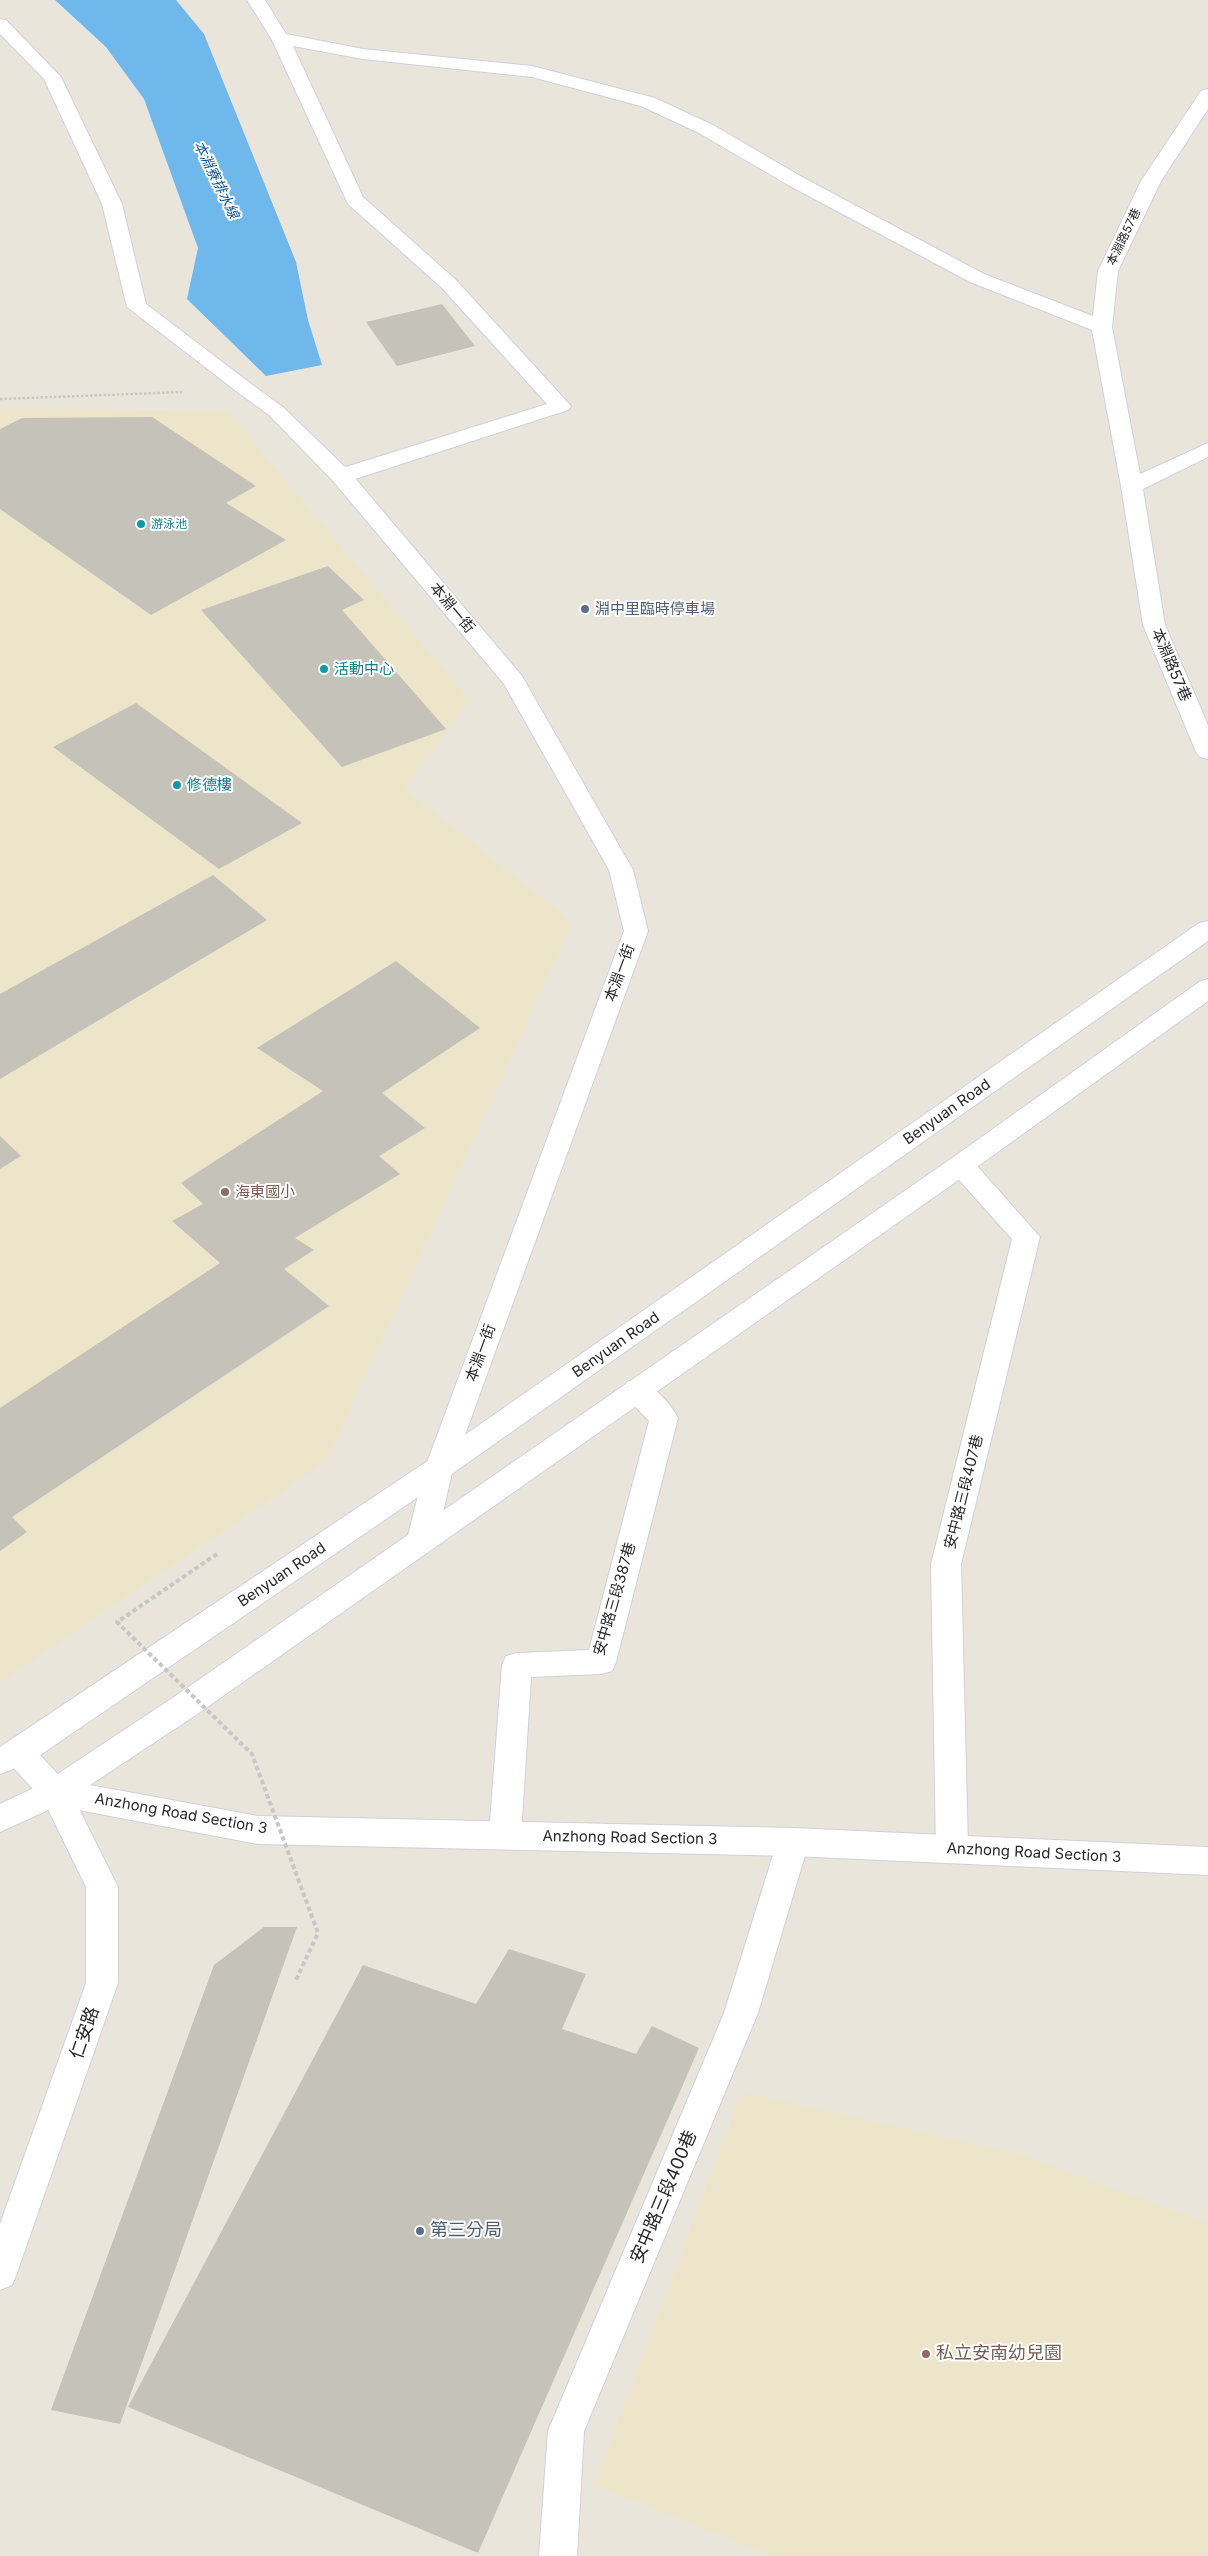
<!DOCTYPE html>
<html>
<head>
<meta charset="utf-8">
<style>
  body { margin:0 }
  canvas { display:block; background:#eae5da }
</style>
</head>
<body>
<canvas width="1208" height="2556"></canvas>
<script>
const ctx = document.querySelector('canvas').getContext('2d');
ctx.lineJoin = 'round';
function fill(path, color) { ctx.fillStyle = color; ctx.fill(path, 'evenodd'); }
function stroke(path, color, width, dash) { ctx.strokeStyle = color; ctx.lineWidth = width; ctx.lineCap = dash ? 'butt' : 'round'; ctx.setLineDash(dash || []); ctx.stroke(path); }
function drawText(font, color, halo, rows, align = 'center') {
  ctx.font = font + ' Inter,"Noto Sans TC",sans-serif'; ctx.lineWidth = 4; ctx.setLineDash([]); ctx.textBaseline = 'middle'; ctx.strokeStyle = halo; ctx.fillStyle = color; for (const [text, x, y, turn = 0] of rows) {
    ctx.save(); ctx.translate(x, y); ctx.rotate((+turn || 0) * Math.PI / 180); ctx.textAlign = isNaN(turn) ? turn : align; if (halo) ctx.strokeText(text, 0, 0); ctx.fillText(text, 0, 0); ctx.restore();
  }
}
fill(new Path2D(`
  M 0,408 L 228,411 L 470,700 L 405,789 L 573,923 L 327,1461 L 0,1682 Z
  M 742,2092 L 1023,2155 L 1208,2223 L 1208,2556 L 772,2556 L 594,2485 Z`), '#ece5c9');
fill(new Path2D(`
  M 55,0 L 176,0 L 204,34 L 296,262 L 308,320 L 322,365 L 266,376 L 187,299 L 198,248 L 144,99 L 106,47 Z`), '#6eb8eb');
fill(new Path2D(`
  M 442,304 L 475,346 L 397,366 L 366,322 Z
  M 152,417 L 256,486 L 226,503 L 286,540 L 151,615 L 0,509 L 0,429 L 22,418 Z
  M 328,566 L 364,600 L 342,610 L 446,729 L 342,767 L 201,610 Z
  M 136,703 L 302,823 L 219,869 L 53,747 Z
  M 213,875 L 267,920 L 0,1079 L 0,994 Z
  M 396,961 L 480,1028 L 382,1093 L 425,1128 L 379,1156 L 400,1174 L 295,1238 L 314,1250 L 284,1269 L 329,1306 L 12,1517 L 27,1532 L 0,1551 L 0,1408 L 220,1263 L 172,1221 L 203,1204 L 181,1183 L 323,1091 L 257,1048 Z
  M 0,1136 L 21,1156 L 0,1169 Z
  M 264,1927 L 297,1927 L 120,2424 L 51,2410 L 214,1965 Z
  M 509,1949 L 586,1974 L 562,2029 L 636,2054 L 652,2026 L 699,2048 L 478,2553 L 128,2407 L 363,1965 L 476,2004 Z`), '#c5c2b9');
const lane = new Path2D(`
  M 247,0 L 265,0 L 286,34 L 363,49 L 532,66 L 655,98 L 713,125 L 802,177 L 984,274 L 1093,316 L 1098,271 L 1141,181 L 1201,91 L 1208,89 L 1208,109 L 1161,181 L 1118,271 L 1112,327 L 1140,474 L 1208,443 L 1208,457 L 1143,489 L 1165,625 L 1208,725 L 1208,759 L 1200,757 L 1196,752 L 1143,625 L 1121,486 L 1092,330 L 970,282 L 788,185 L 699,133 L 641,106 L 532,77 L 363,59 L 293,46 L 363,197 L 456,280 L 571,406 L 568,410 L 349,481 L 341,482 L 333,481 L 330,476 L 333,471 L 547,404 L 442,288 L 348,204 L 271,38 Z
  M 0,19 L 6,20 L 61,77 L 122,204 L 146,304 L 254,386 L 257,390 L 254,394 L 247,396 L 240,394 L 127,307 L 102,204 L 44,79 L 0,34 Z
  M 961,1155 L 970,1158 L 1040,1237 L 961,1564 L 968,1849 L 963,1859 L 952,1863 L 941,1859 L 936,1849 L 931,1564 L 1012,1239 L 952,1172 L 948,1165 L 952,1158 Z
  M 637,1379 C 653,1384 670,1403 678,1418 L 616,1662 L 612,1671 L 601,1674 L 531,1677 L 521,1835 L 516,1845 L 505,1849 L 494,1845 L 489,1835 L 502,1665 L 506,1656 L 517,1653 L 589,1650 L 649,1421 L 627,1398 L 623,1390 L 627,1382 Z
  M 793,1828 L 804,1832 L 809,1842 L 758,2013 L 584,2431 L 577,2556 L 539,2556 L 548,2431 L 724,2013 L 777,1842 L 782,1832 Z`);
const street = new Path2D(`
  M 247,384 L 254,386 L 283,407 L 349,471 L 522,676 L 633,870 L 648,931 L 453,1468 L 437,1539 L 432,1547 L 422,1551 L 412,1547 L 407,1539 L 425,1468 L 624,931 L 609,870 L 504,684 L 333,481 L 269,415 L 240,394 L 237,390 L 240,386 Z
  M 19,1740 L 30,1744 L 66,1783 L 118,1887 L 118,1983 L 17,2273 L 12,2285 L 0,2290 L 0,2224 L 86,1983 L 86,1887 L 44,1801 L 8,1762 L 3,1753 L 8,1744 Z`);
const secondary = new Path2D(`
  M 1208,921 L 1208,941 L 449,1476 L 30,1762 L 0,1774 L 0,1747 L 429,1460 L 1199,923 Z
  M 1208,979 L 1208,1001 L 970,1172 L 196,1715 L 90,1785 L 258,1816 L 793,1828 L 1208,1847 L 1208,1875 L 793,1856 L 258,1844 L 57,1806 L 0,1832 L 0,1804 L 44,1783 L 174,1697 L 952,1158 L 1199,982 Z`);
stroke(lane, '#cfd0e1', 2);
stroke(street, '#cfd0e1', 2);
stroke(secondary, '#cfd0e1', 2);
stroke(new Path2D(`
  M 0,399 L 184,392`), '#c7c7c7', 2.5, [2.5, 2]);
fill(lane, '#fff');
fill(street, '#fff');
fill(secondary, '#fff');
stroke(new Path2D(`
  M 217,1554 L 117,1622 L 252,1754 L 318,1933 L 295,1982`), '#c7c7c7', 4, [4.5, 3]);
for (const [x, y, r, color] of [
  [141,524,5,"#0f9aa8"],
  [585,609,5,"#5c6f8a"],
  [324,669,5,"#0f9aa8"],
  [177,785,5,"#0f9aa8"],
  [225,1192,5,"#8d6e63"],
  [420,2231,5,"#5c6f8a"],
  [926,2354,5,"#8d6e63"]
]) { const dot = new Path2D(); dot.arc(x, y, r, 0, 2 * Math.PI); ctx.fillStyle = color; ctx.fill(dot); stroke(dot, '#fff', 2); }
drawText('12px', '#282828', '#fff', [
  ["本淵路57巷",1124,237,-64]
]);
drawText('12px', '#0d838f', '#fff', [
  ["游泳池",151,524]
], 'left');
drawText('italic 14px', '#115493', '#fff', [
  ["本淵寮排水線",216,180,64]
]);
drawText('15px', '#282828', '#fff', [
  ["本淵一街",452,608,50],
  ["本淵路57巷",1171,665,67],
  ["本淵一街",620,973,-70],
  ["Benyuan Road",947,1112,-35],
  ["Benyuan Road",616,1345,-35],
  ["本淵一街",481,1353,-70],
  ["安中路三段407巷",964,1492,-76],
  ["Benyuan Road",282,1575,-34],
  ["安中路三段387巷",615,1599,-74],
  ["Anzhong Road Section 3",181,1814,10],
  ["Anzhong Road Section 3",630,1838,1],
  ["Anzhong Road Section 3",1034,1853,3]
]);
drawText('15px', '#4e5e75', '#fff', [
  ["淵中里臨時停車場",595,609]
], 'left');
drawText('15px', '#0d838f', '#fff', [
  ["活動中心",334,669],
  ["修德樓",187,785]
], 'left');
drawText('15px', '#785e54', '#fff', [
  ["海東國小",235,1192]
], 'left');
drawText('18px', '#282828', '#fff', [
  ["仁安路",85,2033,-71],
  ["安中路三段400巷",664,2197,-67]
]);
drawText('18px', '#4e5e75', '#fff', [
  ["第三分局",430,2231]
], 'left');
drawText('18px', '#785e54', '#fff', [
  ["私立安南幼兒園",936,2354]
], 'left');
</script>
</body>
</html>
